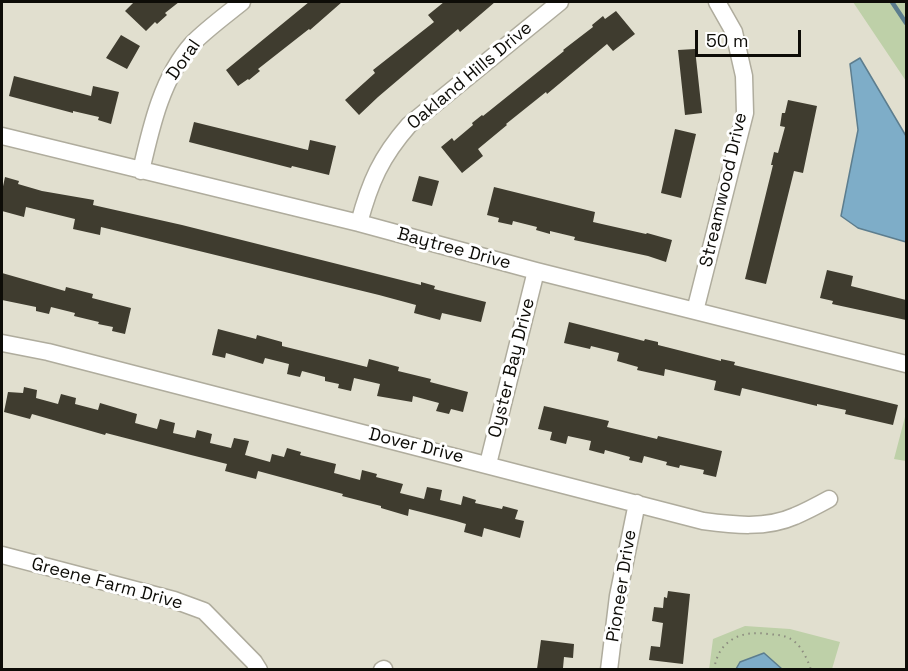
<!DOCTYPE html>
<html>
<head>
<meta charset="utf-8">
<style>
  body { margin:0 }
  #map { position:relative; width:908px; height:671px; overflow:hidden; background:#e1dfcf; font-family:"Space Grotesk",sans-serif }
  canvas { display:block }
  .frame { position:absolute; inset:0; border:3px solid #0d0c07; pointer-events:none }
  .scale { position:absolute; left:695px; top:30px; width:106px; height:27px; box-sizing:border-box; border:3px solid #0d0c07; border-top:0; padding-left:8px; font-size:18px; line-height:21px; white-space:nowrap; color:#0d0c07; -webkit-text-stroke:4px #fff; paint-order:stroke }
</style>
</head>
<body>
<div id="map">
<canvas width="908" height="671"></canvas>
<div class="frame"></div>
<div class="scale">50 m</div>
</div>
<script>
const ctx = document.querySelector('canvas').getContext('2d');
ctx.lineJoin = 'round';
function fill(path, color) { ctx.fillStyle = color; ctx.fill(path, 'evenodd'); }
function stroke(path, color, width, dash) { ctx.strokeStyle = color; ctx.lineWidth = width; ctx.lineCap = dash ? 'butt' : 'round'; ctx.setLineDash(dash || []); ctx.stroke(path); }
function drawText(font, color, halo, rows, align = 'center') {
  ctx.font = font + ' "Space Grotesk",sans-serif'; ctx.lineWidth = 6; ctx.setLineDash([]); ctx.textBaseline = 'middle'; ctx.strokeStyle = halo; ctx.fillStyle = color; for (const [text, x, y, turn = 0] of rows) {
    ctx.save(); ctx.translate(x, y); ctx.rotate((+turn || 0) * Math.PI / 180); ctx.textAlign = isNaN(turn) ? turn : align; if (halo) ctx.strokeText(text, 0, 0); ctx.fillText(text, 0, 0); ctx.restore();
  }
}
fill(new Path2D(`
  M 853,2 L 906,2 L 906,81 Z
  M 906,413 L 906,461 L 894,459 Z
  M 745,626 L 790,629 L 840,642 L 832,669 L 709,670 L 713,639 Z`), '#bed0a8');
const water = new Path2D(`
  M 860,58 L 906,136 L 906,242 L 858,228 L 841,216 L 858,130 L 850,64 Z
  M 764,653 L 782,669 L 736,669 L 740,662 Z`);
fill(water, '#7eadc8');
stroke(water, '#5c7d8e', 1.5);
stroke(new Path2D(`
  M 892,2 L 906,23`), '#5c7d8e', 4.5);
fill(new Path2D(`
  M 134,2 L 179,2 L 165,13 L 167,15 L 157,24 L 155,22 L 146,31 L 125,11 Z
  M 309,2 L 342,2 L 310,30 L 309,29 L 258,69 L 260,71 L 249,80 L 248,79 L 238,86 L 226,70 Z
  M 444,2 L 495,2 L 460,32 L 458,29 L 378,97 L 359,115 L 345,100 L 375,73 L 373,70 L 434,22 L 428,15 Z
  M 616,11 L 635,34 L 613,51 L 607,44 L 547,94 L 546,92 L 506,124 L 507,125 L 478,149 L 483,156 L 462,173 L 441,147 L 452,138 L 454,141 L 473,125 L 472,123 L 482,115 L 483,116 L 564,51 L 563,50 L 593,27 L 592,25 L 603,16 L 605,19 Z
  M 121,35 L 140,46 L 127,69 L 106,58 Z
  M 695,49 L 702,113 L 685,115 L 678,50 Z
  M 14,76 L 91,96 L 93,86 L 119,92 L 111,124 L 98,120 L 99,117 L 73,111 L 73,113 L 9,96 Z
  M 788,100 L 817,106 L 803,173 L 794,171 L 766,284 L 745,279 L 773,165 L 771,165 L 774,152 L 778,153 L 785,127 L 780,126 L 782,113 L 785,113 Z
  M 194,122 L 308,150 L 310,140 L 336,146 L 329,175 L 292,166 L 291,168 L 189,142 Z
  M 675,129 L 696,134 L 681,198 L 661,193 Z
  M 419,176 L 439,181 L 432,206 L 412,201 Z
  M 5,177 L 19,181 L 18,184 L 42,191 L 94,200 L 93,205 L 182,225 L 421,285 L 421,282 L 435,286 L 434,289 L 486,302 L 481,322 L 442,313 L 440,320 L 414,313 L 416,305 L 379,295 L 101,227 L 100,235 L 73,229 L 75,219 L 26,207 L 24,217 L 2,211 L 2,191 Z
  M 494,187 L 595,212 L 593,222 L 646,234 L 647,233 L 672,240 L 666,262 L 648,256 L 574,240 L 575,237 L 550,231 L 550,234 L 536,230 L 537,227 L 513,221 L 512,225 L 498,222 L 499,218 L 487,215 Z
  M 827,270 L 853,276 L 851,286 L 906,300 L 906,320 L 832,304 L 833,301 L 820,298 Z
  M 2,273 L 65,291 L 66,287 L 93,294 L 92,298 L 131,308 L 125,334 L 112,331 L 113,327 L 98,324 L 99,322 L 74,316 L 75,313 L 51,307 L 49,314 L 36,311 L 36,307 L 2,300 Z
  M 569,322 L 644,341 L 645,339 L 658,342 L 658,345 L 670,348 L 721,361 L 721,359 L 735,362 L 734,365 L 898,405 L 893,425 L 845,414 L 846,410 L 817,404 L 817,406 L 742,388 L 740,396 L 714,390 L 716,381 L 665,369 L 664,376 L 637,370 L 638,367 L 617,361 L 619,353 L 591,346 L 590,349 L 564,343 Z
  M 218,329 L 256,339 L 257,335 L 282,342 L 282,346 L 367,367 L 369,359 L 399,367 L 398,371 L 431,379 L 430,382 L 468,392 L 463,412 L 451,409 L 449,414 L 436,411 L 439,403 L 413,396 L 412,402 L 377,396 L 380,384 L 354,378 L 351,391 L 338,388 L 339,384 L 325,381 L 325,377 L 302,371 L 300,377 L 287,374 L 289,364 L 265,358 L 263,364 L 226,353 L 225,358 L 212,355 Z
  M 24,387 L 37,390 L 36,398 L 58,404 L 61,394 L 76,398 L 75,404 L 98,410 L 100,403 L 137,414 L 135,423 L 157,429 L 160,419 L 175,423 L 173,433 L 195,438 L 197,430 L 212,434 L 210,443 L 231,448 L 234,438 L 249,441 L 245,455 L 270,462 L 272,454 L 284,457 L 287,448 L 301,452 L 300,455 L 336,464 L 334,473 L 360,480 L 362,470 L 377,474 L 376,477 L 403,484 L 400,493 L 424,499 L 427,487 L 442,490 L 440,500 L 461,505 L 463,496 L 476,500 L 475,503 L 502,509 L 503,506 L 518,510 L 515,519 L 524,521 L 520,538 L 484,528 L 482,537 L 464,532 L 466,524 L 456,521 L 409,509 L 408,516 L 381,508 L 381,506 L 342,496 L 343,494 L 258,471 L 256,479 L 225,471 L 227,464 L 191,455 L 106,433 L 105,435 L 32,414 L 30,419 L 4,412 L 8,392 L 23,393 Z
  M 544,406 L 609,421 L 607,427 L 657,439 L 658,436 L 722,451 L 716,477 L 703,474 L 704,470 L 680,465 L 679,468 L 666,465 L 667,462 L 644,456 L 642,463 L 629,460 L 630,457 L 605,450 L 604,454 L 589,450 L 591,441 L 568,436 L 566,444 L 550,440 L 552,432 L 538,429 Z
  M 668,591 L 690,594 L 683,664 L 649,660 L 651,646 L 660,647 L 663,623 L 652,621 L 654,607 L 663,608 L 664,597 L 667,598 Z
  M 541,640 L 574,644 L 573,658 L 564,657 L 563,668 L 559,668 L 559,669 L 537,669 Z`), '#3f3c2f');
const minor = new Path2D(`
  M 2,136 L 359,223 L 536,271 L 906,364
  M 141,171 C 151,127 162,77 193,43 C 208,28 226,15 242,2
  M 359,223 C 370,182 381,157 409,125 L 560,2
  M 695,311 L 745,113 L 744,76 L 734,32 L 717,2
  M 2,343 L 48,352 L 703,521 C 733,525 766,529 795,516 C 807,511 818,505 829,499
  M 488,464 L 536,271
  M 2,555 L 174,600 L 204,611 L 254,662 L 259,670
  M 382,670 L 384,669
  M 609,670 L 618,596 L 637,503`);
stroke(minor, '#afac9d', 19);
stroke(new Path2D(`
  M 714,670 C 718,640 741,630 768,634 C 778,635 787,635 795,642 C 802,648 808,660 811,670`), '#8c8b7f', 2, [1.5, 4.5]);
stroke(minor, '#fff', 16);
drawText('18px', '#0d0c07', '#fff', [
  ["Doral",184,60,-55],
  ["Oakland Hills Drive",470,76,-40],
  ["Streamwood Drive",724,190,-77],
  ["Baytree Drive",454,249,15],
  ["Oyster Bay Drive",512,368,-76],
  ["Dover Drive",416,446,14],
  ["Greene Farm Drive",107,584,15],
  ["Pioneer Drive",622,586,-81]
]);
</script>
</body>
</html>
